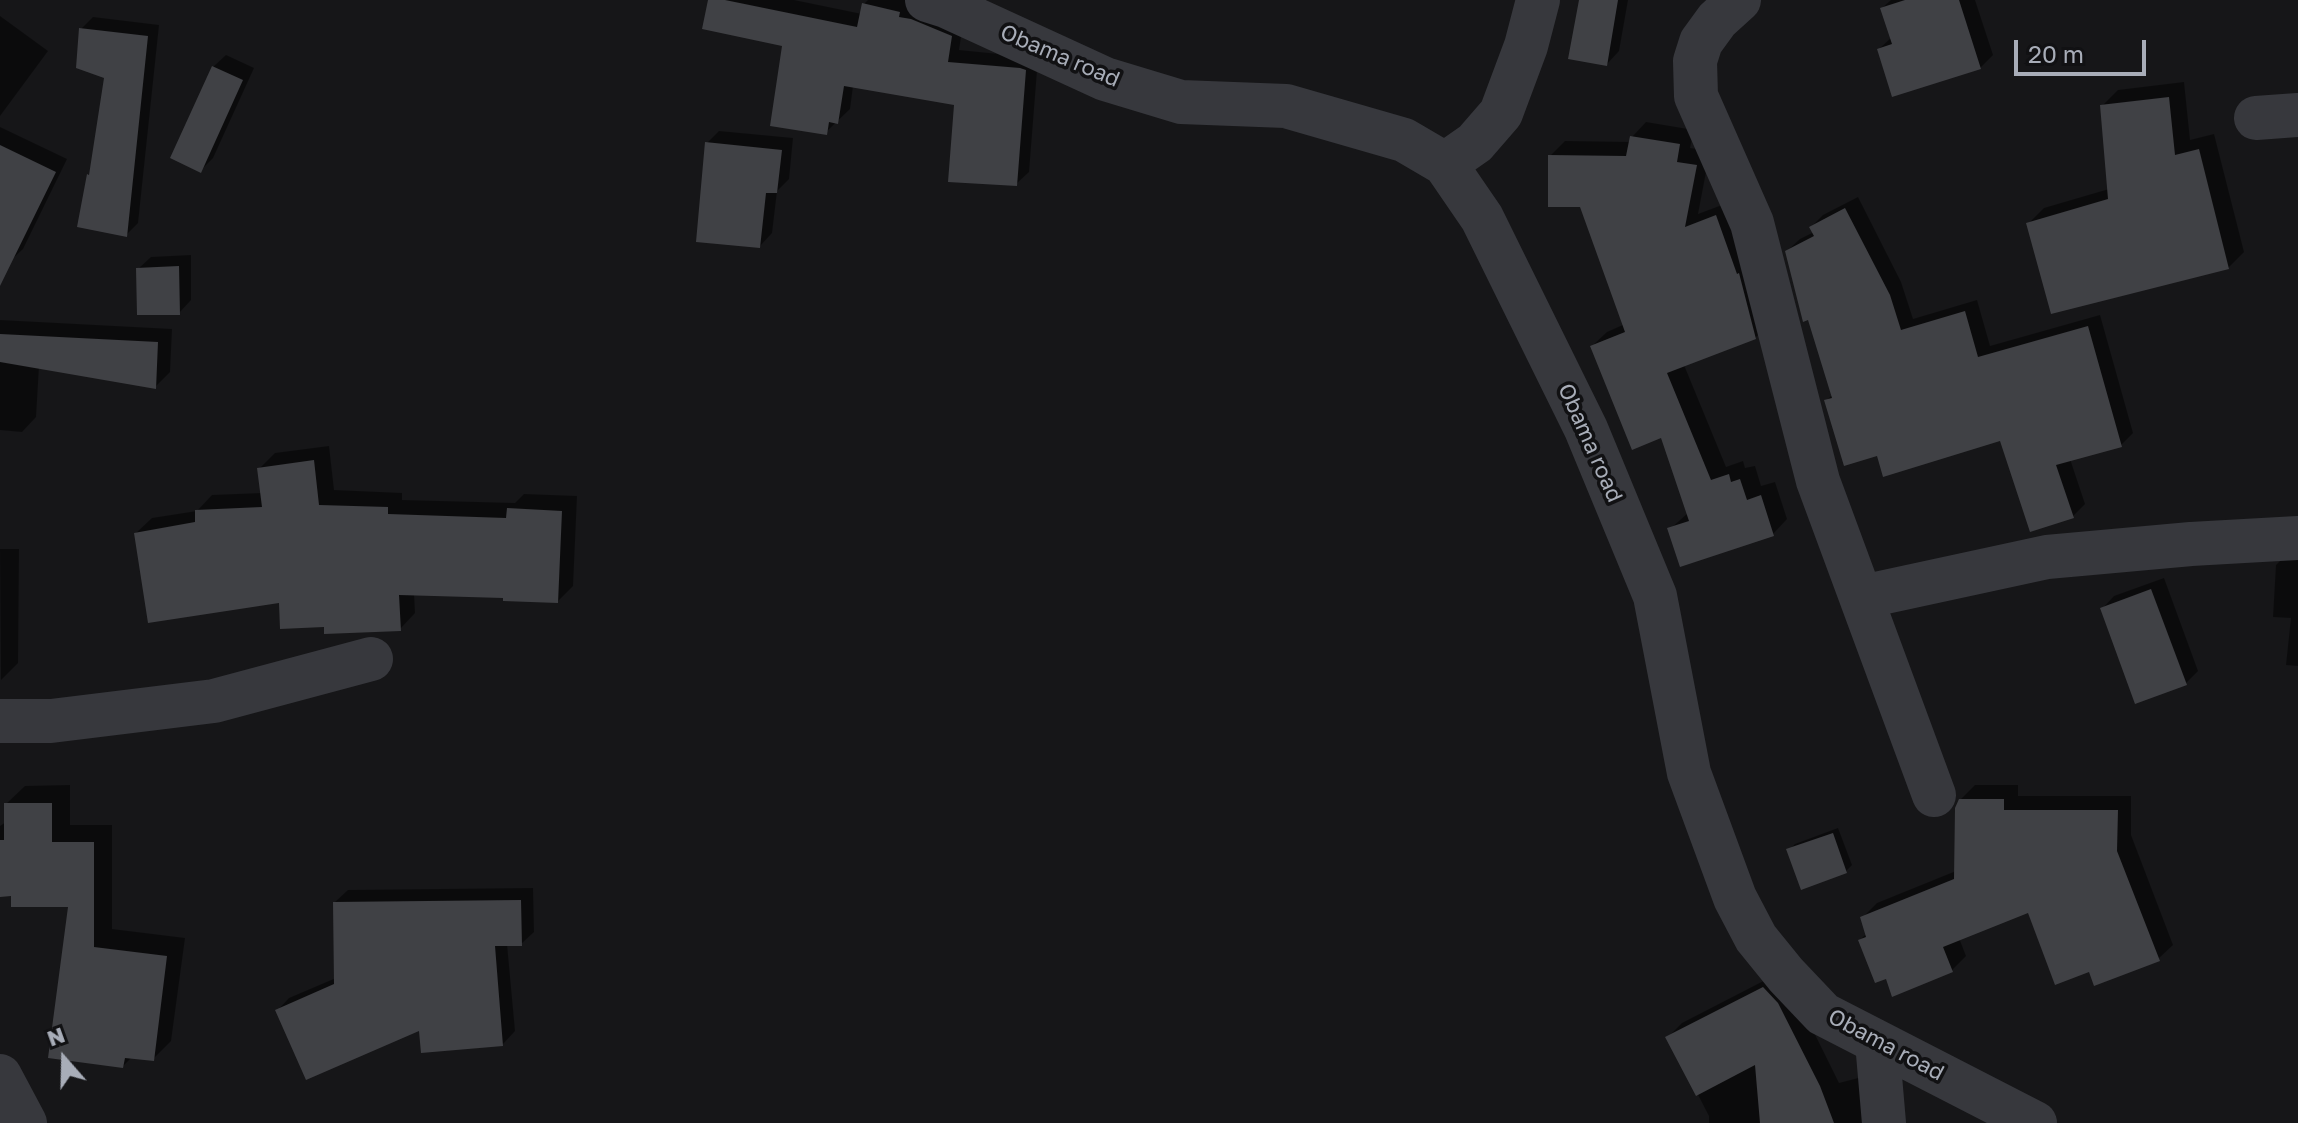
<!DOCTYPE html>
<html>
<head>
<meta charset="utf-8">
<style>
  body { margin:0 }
  #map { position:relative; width:2298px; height:1123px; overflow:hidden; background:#161618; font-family:"Golos Text",sans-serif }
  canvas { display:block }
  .north { position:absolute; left:24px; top:1019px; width:80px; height:80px; -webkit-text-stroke:6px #111113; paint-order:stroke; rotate:340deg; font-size:22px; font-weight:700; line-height:32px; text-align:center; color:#a8adb8 }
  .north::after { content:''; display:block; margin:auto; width:28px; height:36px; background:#a8adb8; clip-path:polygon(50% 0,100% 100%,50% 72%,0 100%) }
  .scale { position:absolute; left:2014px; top:40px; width:132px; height:36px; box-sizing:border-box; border:4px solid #a8adb8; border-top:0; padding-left:10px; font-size:24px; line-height:28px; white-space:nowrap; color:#a8adb8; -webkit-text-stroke:6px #111113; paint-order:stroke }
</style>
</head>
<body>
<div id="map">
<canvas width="2298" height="1123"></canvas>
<div class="north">N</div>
<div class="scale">20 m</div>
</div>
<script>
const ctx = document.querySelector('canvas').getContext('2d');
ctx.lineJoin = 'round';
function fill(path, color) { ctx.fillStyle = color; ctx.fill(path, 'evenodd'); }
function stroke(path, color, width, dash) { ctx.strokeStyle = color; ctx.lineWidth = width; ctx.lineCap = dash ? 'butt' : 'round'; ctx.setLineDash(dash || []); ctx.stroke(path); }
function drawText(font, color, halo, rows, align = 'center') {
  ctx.font = font + ' "Golos Text",sans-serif'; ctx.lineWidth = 7; ctx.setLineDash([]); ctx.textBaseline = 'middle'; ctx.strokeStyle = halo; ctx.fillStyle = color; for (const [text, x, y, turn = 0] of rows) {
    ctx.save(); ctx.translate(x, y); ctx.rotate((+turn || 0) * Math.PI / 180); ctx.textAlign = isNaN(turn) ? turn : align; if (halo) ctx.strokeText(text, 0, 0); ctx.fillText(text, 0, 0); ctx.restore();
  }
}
fill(new Path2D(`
  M 710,0 L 794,0 L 862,14 L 864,4 L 868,0 L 911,0 L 963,24 L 959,50 L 1038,58 L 1029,172 L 1016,184 L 956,103 L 853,86 L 850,109 L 826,132 L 785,44 Z
  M 1581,0 L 1628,0 L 1619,51 L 1607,64 Z
  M 1891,0 L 1975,0 L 1993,55 L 1980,68 L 1879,49 L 1892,37 L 1882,8 Z
  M 0,16 L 48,51 L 0,116 Z
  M 93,17 L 159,25 L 138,223 L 126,235 L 88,175 L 91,173 L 106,76 L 81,29 Z
  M 226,55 L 254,68 L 213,158 L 201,170 L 213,67 Z
  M 2184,82 L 2190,140 L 2214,134 L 2244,252 L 2228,268 L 2028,224 L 2044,208 L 2109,189 L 2102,106 L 2118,90 Z
  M 1646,122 L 1694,130 L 1690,148 L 1710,151 L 1698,214 L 1730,202 L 1770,323 L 1755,338 L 1684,365 L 1726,467 L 1743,461 L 1745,468 L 1755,466 L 1761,486 L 1775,482 L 1787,519 L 1773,534 L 1670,529 L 1688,513 L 1662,436 L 1592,346 L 1607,332 L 1625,324 L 1581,205 L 1550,156 L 1565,141 L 1631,142 L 1632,137 Z
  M 0,127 L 67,159 L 23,249 L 10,261 L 0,256 Z
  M 719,131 L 793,138 L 789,179 L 777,191 L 772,233 L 760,246 L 707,143 Z
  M 1858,197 L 1901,282 L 1913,319 L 1977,300 L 1990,346 L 2100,315 L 2133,433 L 2121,445 L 2070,459 L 2085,504 L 2073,516 L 2001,439 L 1879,453 L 1826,401 L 1833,394 L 1787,251 L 1800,239 L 1814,232 L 1811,227 L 1823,215 Z
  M 191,255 L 191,300 L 179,313 L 138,269 L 151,257 Z
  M 0,320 L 172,329 L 170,372 L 156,386 L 39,366 L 36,417 L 22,432 L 0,430 Z
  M 329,446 L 334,490 L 402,493 L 402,500 L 515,503 L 524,494 L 577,496 L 573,586 L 558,601 L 505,596 L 414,593 L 415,613 L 400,629 L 326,625 L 281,600 L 136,533 L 152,518 L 197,511 L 212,495 L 262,493 L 259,469 L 275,453 Z
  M 0,549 L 19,549 L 18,663 L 1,680 Z
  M 2298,552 L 2298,666 L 2286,665 L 2291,618 L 2273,617 L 2276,565 L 2287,554 Z
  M 2164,578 L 2198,671 L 2186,683 L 2102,609 L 2114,596 Z
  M 70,785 L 70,825 L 112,825 L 112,929 L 185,938 L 171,1041 L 153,1059 L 132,1057 L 123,1066 L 70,905 L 13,894 L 0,895 L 0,826 L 6,822 L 6,804 L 25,786 Z
  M 1975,785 L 2018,785 L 2018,796 L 2131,796 L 2131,835 L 2173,945 L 2158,959 L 2090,969 L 2029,910 L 1959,938 L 1966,956 L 1952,970 L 1887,976 L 1860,940 L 1867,933 L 1862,918 L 1877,903 L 1956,871 L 1960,800 Z
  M 1838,828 L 1852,865 L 1846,871 L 1789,850 L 1795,844 Z
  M 533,888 L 534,932 L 521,944 L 507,944 L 515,1031 L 503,1044 L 421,1028 L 277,1011 L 289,998 L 336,978 L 335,902 L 348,890 Z
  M 1779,973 L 1792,988 L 1839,1083 L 1866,1076 L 1879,1123 L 1709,1123 L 1709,1116 L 1668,1037 L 1682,1023 Z`), '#0007');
fill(new Path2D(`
  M 708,0 L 725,0 L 857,27 L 862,3 L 900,12 L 899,17 L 911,19 L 952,36 L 948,62 L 1020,68 L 1026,70 L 1017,186 L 948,182 L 954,105 L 844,86 L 838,124 L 829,122 L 827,135 L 770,126 L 782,46 L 702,29 Z
  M 1579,0 L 1618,0 L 1607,66 L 1568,59 Z
  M 1905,0 L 1959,0 L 1981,69 L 1892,97 L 1877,49 L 1892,44 L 1880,8 Z
  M 79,28 L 148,36 L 127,237 L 77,227 L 87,174 L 89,175 L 104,78 L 76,68 Z
  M 212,66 L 243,80 L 201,173 L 170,158 Z
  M 2169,97 L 2175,155 L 2199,149 L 2229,269 L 2051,314 L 2026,223 L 2108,199 L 2100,105 Z
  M 1630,136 L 1680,144 L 1677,162 L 1697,165 L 1685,227 L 1716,215 L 1737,274 L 1739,273 L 1756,339 L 1667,373 L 1711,480 L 1729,474 L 1731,482 L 1740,479 L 1747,500 L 1761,495 L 1774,536 L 1680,567 L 1667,528 L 1689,521 L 1661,438 L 1632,450 L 1590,346 L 1625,332 L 1580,207 L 1548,207 L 1548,155 L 1626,156 Z
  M 705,142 L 782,150 L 777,193 L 766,193 L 760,248 L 696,242 Z
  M 0,145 L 56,172 L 0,286 Z
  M 1845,208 L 1890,295 L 1901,330 L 1965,311 L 1978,357 L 2088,326 L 2122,447 L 2056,465 L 2074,518 L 2030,532 L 2000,441 L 1883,477 L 1877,456 L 1844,466 L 1824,400 L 1832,398 L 1808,320 L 1803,322 L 1785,251 L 1814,236 L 1809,227 Z
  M 179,266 L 180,315 L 137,315 L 136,268 Z
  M 0,334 L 158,342 L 156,389 L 0,362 Z
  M 314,460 L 319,505 L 388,507 L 388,514 L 506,518 L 507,508 L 562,511 L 558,603 L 503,601 L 503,598 L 399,595 L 401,631 L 324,634 L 324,627 L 280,629 L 279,603 L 148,623 L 134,533 L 195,522 L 195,510 L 262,507 L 257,468 Z
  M 2151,589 L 2187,685 L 2135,704 L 2100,608 Z
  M 1959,799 L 2004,799 L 2004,810 L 2118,810 L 2117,851 L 2160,961 L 2094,986 L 2089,972 L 2055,985 L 2028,913 L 1943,947 L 1953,972 L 1892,997 L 1886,979 L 1875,983 L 1858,940 L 1866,937 L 1860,917 L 1954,879 L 1955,808 Z
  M 4,803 L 52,803 L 52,842 L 94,842 L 94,947 L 167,956 L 154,1061 L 125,1058 L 123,1068 L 48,1058 L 68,907 L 11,907 L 11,896 L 0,897 L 0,840 L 4,840 Z
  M 1833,833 L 1847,873 L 1801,890 L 1786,849 Z
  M 521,900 L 522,946 L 495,946 L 503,1046 L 421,1053 L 419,1031 L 306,1080 L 275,1010 L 334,984 L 333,902 Z
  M 1763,987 L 1778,1003 L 1820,1086 L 1834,1123 L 1760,1123 L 1755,1065 L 1696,1096 L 1665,1037 Z`), '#404145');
stroke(new Path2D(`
  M 927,0 L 946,6 L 1105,79 L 1181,102 L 1286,106 L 1404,140 L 1445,164 L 1482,218 L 1586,429 L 1655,596 L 1689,773 L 1735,898 L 1756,938 L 1786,975 L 1823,1014 L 2035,1123
  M 1739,0 L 1717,20 L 1701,42 L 1695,61 L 1696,96 L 1752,223 L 1818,481 L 1934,795
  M 2256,118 L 2298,115
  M 1445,164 L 1475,143 L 1501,113 L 1526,46 L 1538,0
  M 1862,597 L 2047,557 L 2191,544 L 2298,538
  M 0,721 L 51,721 L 214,701 L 371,659
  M 1877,1042 L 1884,1123
  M 0,1076 L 25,1123`), '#37383d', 44);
drawText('22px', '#a8adb8', '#111113', [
  ["Obama road",1060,56,23],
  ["Obama road",1590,443,66],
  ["Obama road",1886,1045,28]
]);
</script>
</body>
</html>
